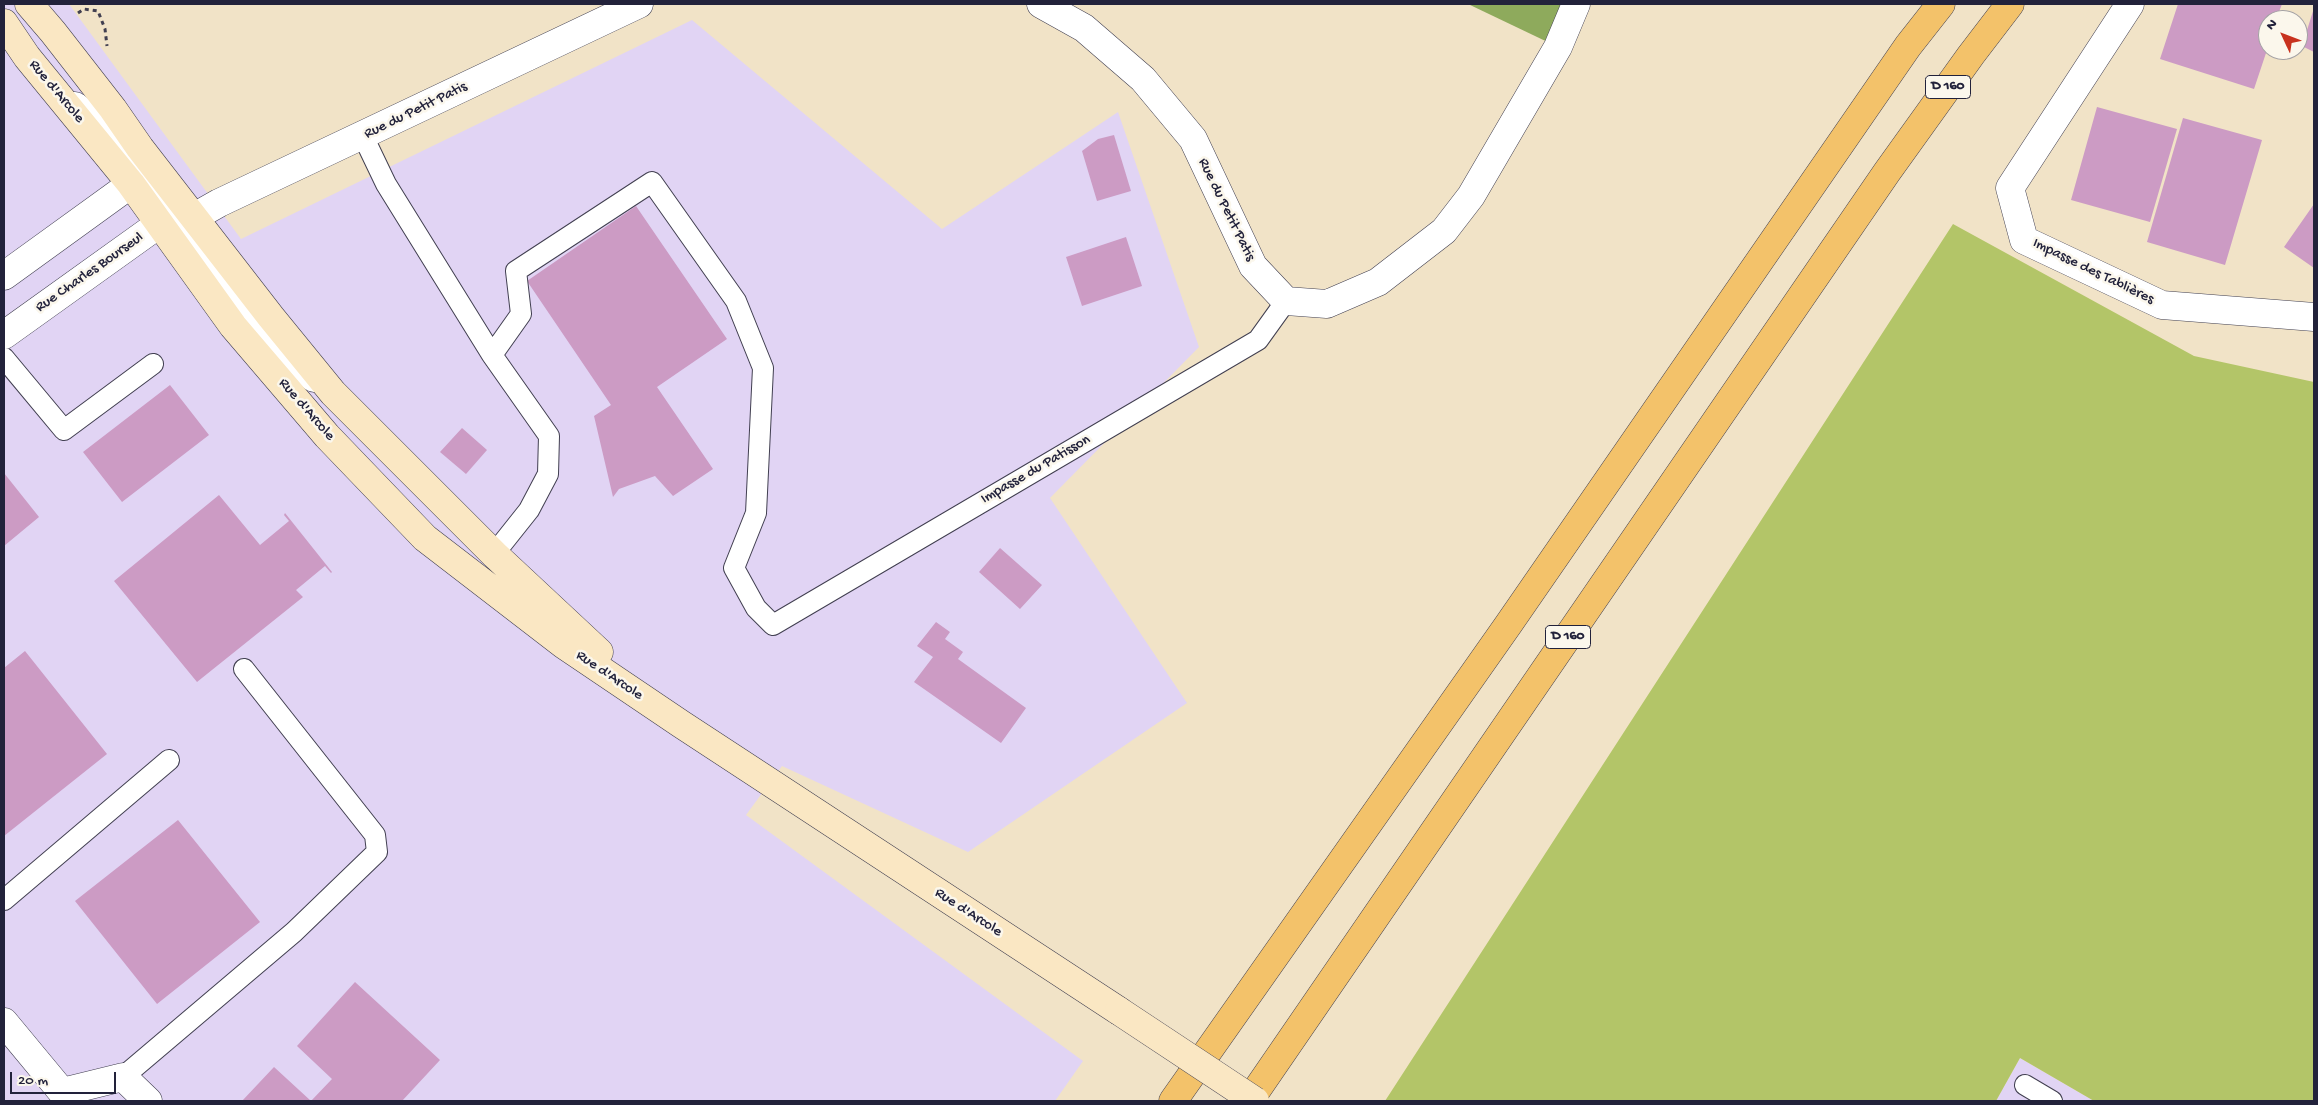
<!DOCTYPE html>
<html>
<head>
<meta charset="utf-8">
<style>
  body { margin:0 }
  #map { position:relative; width:2318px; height:1105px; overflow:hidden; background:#f1e3c7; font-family:"Gochi Hand",sans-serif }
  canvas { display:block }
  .frame { position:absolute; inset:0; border:5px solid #22223b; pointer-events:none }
  .north { position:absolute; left:2258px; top:10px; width:50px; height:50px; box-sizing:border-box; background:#fbf7ec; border:1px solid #a4a2a5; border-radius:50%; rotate:313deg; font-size:14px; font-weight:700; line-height:20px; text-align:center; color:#22223b }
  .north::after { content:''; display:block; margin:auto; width:18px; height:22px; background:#c8321e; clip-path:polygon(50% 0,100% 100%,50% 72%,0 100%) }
  .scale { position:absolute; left:10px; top:1072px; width:106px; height:22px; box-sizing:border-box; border:2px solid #22223b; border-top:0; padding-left:6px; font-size:15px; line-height:18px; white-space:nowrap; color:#22223b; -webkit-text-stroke:4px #fbf7ec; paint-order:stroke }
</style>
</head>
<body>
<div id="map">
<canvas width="2318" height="1105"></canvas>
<div class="frame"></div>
<div class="north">N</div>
<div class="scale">20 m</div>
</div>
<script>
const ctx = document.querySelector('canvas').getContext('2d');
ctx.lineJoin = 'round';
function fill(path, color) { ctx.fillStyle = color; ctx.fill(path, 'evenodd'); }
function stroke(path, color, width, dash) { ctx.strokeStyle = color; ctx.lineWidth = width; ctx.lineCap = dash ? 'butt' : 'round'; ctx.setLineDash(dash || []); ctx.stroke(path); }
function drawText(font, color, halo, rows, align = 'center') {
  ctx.font = font + ' "Gochi Hand",sans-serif'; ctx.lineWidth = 5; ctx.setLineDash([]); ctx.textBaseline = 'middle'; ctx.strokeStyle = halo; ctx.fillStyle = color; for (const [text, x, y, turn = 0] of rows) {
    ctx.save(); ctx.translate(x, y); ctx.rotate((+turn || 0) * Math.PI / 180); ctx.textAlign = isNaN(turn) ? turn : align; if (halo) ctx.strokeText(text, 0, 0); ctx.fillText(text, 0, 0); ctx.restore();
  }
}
fill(new Path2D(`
  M 4,4 L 69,4 L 241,239 L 692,20 L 942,229 L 1118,112 L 1199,347 L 1050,498 L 1187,703 L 968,852 L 782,766 L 746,815 L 1083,1061 L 1055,1101 L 4,1101 Z
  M 2020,1058 L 2094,1101 L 1996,1101 Z`), '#e1d4f4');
fill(new Path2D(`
  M 1953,224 L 2194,356 L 2314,382 L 2314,1101 L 2094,1101 L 2020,1058 L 1996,1101 L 1385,1101 Z`), '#b3c568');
fill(new Path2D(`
  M 1468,4 L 1575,4 L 1558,47 Z`), '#8eaa5c');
fill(new Path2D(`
  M 2178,4 L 2282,4 L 2276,20 L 2268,20 L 2268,47 L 2254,89 L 2160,59 Z
  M 2314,8 L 2314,52 L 2302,46 Z
  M 2097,107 L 2177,129 L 2150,222 L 2071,200 Z
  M 2183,118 L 2262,140 L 2225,265 L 2147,242 Z
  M 1114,135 L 1131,191 L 1097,201 L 1082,151 L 1098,139 Z
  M 2314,204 L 2314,268 L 2284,247 Z
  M 636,206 L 727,339 L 657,387 L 713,469 L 673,496 L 655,476 L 619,489 L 613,497 L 594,416 L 611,405 L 527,281 Z
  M 1126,237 L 1142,286 L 1082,306 L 1066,257 Z
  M 170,385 L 209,435 L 122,502 L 83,452 Z
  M 462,428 L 487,450 L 466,474 L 440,452 Z
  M 4,473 L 39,517 L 4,546 Z
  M 219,495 L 260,545 L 289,521 L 284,515 L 285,513 L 332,572 L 331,573 L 325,566 L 296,590 L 303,597 L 197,682 L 114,581 Z
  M 1000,548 L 1042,585 L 1020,609 L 979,572 Z
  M 936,622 L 950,632 L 945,639 L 963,652 L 958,659 L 1026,708 L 1001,743 L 914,682 L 933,657 L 917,646 Z
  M 25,651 L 107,754 L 4,836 L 4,668 Z
  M 178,820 L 260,922 L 157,1004 L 75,901 Z
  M 355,982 L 440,1060 L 402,1101 L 311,1101 L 332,1079 L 297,1046 Z
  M 274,1067 L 311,1101 L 242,1101 Z`), '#cc9bc4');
const lane = new Path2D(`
  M 363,136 L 386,184 L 492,355
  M 4,358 L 64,430 L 153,364
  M 494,554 L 529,510 L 548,474 L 549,436 L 492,355 L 521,314 L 516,271 L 652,182 L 736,301 L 763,368 L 756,513 L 734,568 L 756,608 L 773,625 L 1258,340 L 1286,301
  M 4,900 L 169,760
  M 123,1077 L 294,932 L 377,852 L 375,835 L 244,669
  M 2025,1085 L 2052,1101`);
const street = new Path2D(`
  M 1041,4 L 1084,28 L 1143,79 L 1193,139 L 1253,266 L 1286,301 L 1327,304 L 1378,282 L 1444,231 L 1471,196 L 1558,47 L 1576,4
  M 2130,4 L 2010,188 L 2024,240 L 2162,305 L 2314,317
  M 75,106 L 119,141 L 140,171
  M 180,225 L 219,203 L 639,4
  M 4,276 L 131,184 L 180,225 L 278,351 L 314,378
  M 4,335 L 159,224 L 180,225
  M 4,1022 L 62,1092 L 123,1077 L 148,1101`);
const secondary = new Path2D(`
  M 29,4 L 53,32 L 113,109 L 140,148 L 271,317 L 333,393 L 494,554 L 599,652
  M 4,23 L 27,57 L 131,184 L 233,326 L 327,436 L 425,538 L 564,645 L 681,724 L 1119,1011`);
const highway = new Path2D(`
  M 1173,1101 L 1508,625 L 1908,46 L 1941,4
  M 1249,1101 L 1887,172 L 1971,55 L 2010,4`);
stroke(lane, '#413f50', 22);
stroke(street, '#413f50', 29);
stroke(secondary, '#413f50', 29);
stroke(highway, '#413f50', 29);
stroke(new Path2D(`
  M 78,13 L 84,9 L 98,11 L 105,29 L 107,46`), '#413f50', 3, [4, 4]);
stroke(lane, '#fff', 20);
stroke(street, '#fff', 28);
stroke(secondary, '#fae7c3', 28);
stroke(highway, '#f3c26a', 28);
const secondaryBridge = new Path2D(`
  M 1119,1011 L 1255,1101`);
stroke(secondaryBridge, '#413f50', 29, []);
stroke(secondaryBridge, '#fae7c3', 28);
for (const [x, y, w] of [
  [1948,87,45],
  [1568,637,45]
]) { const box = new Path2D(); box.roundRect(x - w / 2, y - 11.5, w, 23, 4); ctx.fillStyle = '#fbf7ec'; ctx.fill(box); stroke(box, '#22223b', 1); }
drawText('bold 14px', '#22223b', null, [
  ["D 160",1948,87],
  ["D 160",1568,637]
]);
drawText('15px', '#22223b', '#fbf7ec', [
  ["Rue d'Arcole",56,92,50],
  ["Rue du Petit Patis",416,111,-26],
  ["Rue du Petit Patis",1226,210,64],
  ["Impasse des Tablières",2093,272,26],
  ["Rue Charles Bourseul",90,273,-35],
  ["Rue d'Arcole",306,410,49],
  ["Impasse du Patisson",1036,470,-30],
  ["Rue d'Arcole",609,676,34],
  ["Rue d'Arcole",968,913,33]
]);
</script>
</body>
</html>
